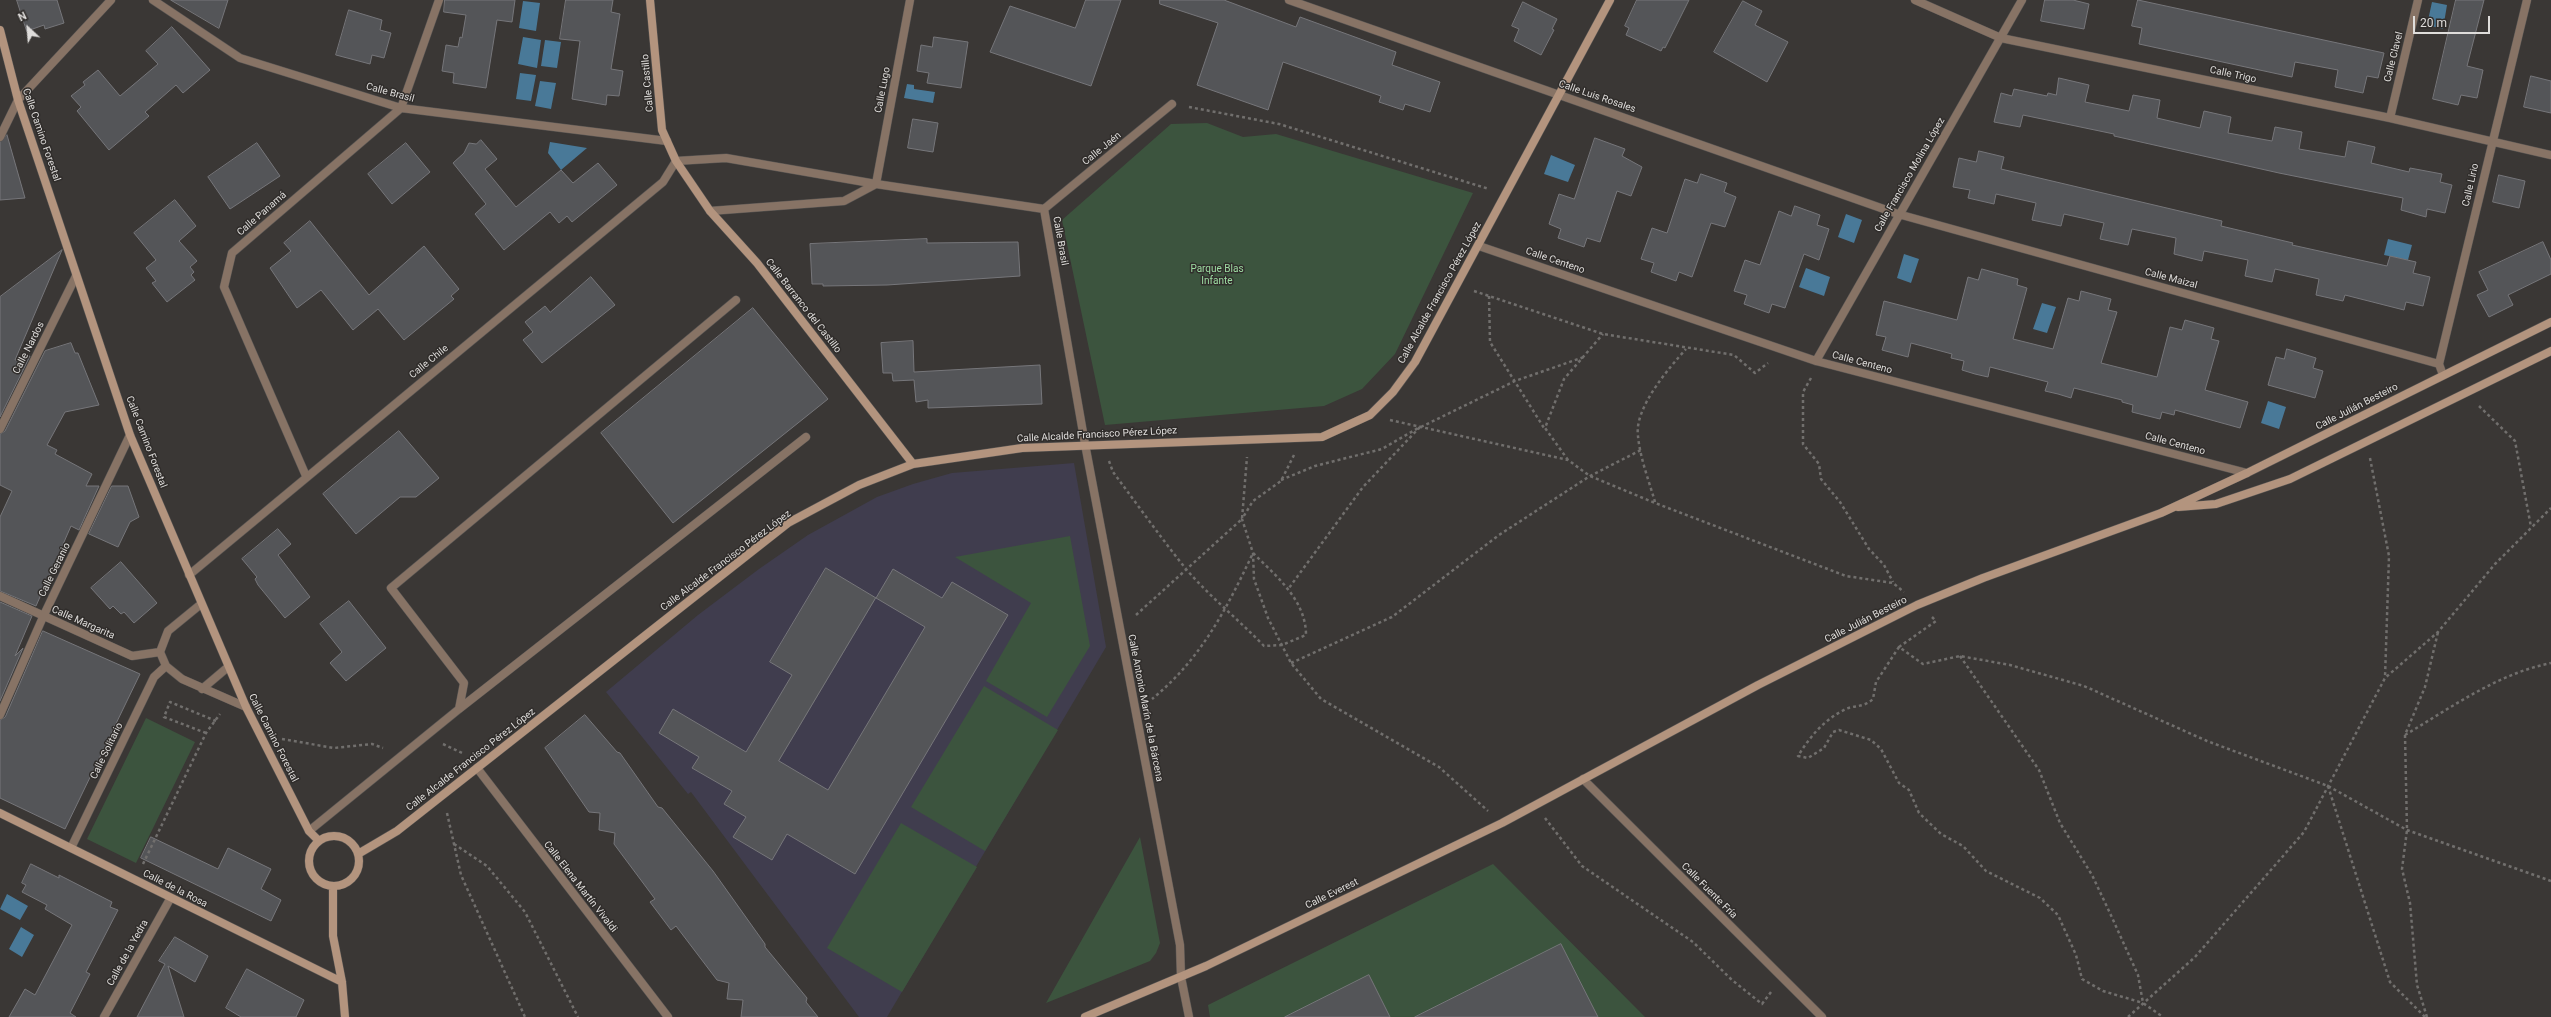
<!DOCTYPE html>
<html>
<head>
<meta charset="utf-8">
<style>
  body { margin:0 }
  #map { position:relative; width:2551px; height:1017px; overflow:hidden; background:#3a3735; font-family:Roboto,sans-serif }
  canvas { display:block }
  .north { position:absolute; left:8px; top:8px; width:40px; height:40px; -webkit-text-stroke:3px #302d2b; paint-order:stroke; rotate:334deg; font-size:11px; font-weight:700; line-height:16px; text-align:center; color:#dfdddb }
  .north::after { content:''; display:block; margin:auto; width:14px; height:18px; background:#dfdddb; clip-path:polygon(50% 0,100% 100%,50% 72%,0 100%) }
  .scale { position:absolute; left:2413px; top:16px; width:77px; height:18px; box-sizing:border-box; border:2px solid #dfdddb; border-top:0; padding-left:5px; font-size:12px; line-height:14px; white-space:nowrap; color:#dfdddb; -webkit-text-stroke:3px #302d2b; paint-order:stroke }
</style>
</head>
<body>
<div id="map">
<canvas width="2551" height="1017"></canvas>
<div class="north">N</div>
<div class="scale">20 m</div>
</div>
<script>
const ctx = document.querySelector('canvas').getContext('2d');
ctx.lineJoin = 'round';
function fill(path, color) { ctx.fillStyle = color; ctx.fill(path, 'evenodd'); }
function stroke(path, color, width, dash) { ctx.strokeStyle = color; ctx.lineWidth = width; ctx.lineCap = dash ? 'butt' : 'round'; ctx.setLineDash(dash || []); ctx.stroke(path); }
function drawText(font, color, halo, rows, align = 'center') {
  ctx.font = font + ' Roboto,sans-serif'; ctx.lineWidth = 3; ctx.setLineDash([]); ctx.textBaseline = 'middle'; ctx.strokeStyle = halo; ctx.fillStyle = color; for (const [text, x, y, turn = 0] of rows) {
    ctx.save(); ctx.translate(x, y); ctx.rotate((+turn || 0) * Math.PI / 180); ctx.textAlign = isNaN(turn) ? turn : align; if (halo) ctx.strokeText(text, 0, 0); ctx.fillText(text, 0, 0); ctx.restore();
  }
}
fill(new Path2D(`
  M 1074,463 L 1106,647 L 887,1017 L 859,1017 L 691,792 L 688,794 L 606,692 L 698,615 L 759,569 L 808,535 L 877,497 L 913,484 L 952,473 Z`), '#403d4e');
fill(new Path2D(`
  M 1207,123 L 1243,137 L 1276,134 L 1473,193 L 1395,354 L 1362,389 L 1324,406 L 1105,425 L 1062,220 L 1171,124 Z
  M 1070,536 L 1090,646 L 1047,717 L 986,681 L 1031,603 L 955,557 Z
  M 984,686 L 1058,730 L 985,851 L 911,807 Z
  M 146,718 L 195,742 L 136,863 L 87,839 Z
  M 901,823 L 977,867 L 902,992 L 827,948 Z
  M 1140,837 L 1160,943 L 1156,953 L 1150,961 L 1046,1003 Z
  M 1493,864 L 1645,1017 L 1210,1017 L 1208,1005 Z`), '#3c543e');
fill(new Path2D(`
  M 523,1 L 540,3 L 536,31 L 519,28 Z
  M 2432,2 L 2447,5 L 2443,29 L 2427,25 Z
  M 523,37 L 541,40 L 537,68 L 518,64 Z
  M 545,40 L 561,42 L 557,68 L 541,66 Z
  M 520,73 L 536,75 L 531,101 L 516,99 Z
  M 540,81 L 556,83 L 551,109 L 535,106 Z
  M 907,84 L 914,85 L 914,89 L 935,92 L 933,103 L 904,98 Z
  M 550,142 L 587,148 L 561,170 L 548,153 Z
  M 1551,155 L 1575,165 L 1568,182 L 1544,174 Z
  M 1846,214 L 1862,220 L 1854,243 L 1838,237 Z
  M 2388,239 L 2412,245 L 2408,260 L 2384,255 Z
  M 1904,254 L 1919,259 L 1911,283 L 1897,278 Z
  M 1806,268 L 1830,277 L 1824,296 L 1799,287 Z
  M 2042,303 L 2056,307 L 2047,333 L 2033,329 Z
  M 2268,401 L 2286,407 L 2279,429 L 2261,423 Z
  M 7,894 L 28,906 L 20,920 L 0,909 Z
  M 21,927 L 34,935 L 22,957 L 9,949 Z`), '#497998');
const building = new Path2D(`
  M 17,0 L 57,0 L 64,23 L 45,29 L 44,25 L 27,31 Z
  M 171,0 L 228,0 L 219,28 Z
  M 445,0 L 515,0 L 512,22 L 497,20 L 486,88 L 453,83 L 454,73 L 442,71 L 446,45 L 458,47 L 460,37 L 462,38 L 466,15 L 444,12 Z
  M 566,0 L 613,0 L 611,12 L 620,14 L 611,69 L 623,71 L 619,96 L 607,95 L 606,105 L 572,99 L 580,41 L 560,39 Z
  M 1086,0 L 1121,0 L 1091,86 L 990,52 L 1010,6 L 1075,28 Z
  M 1160,0 L 1224,0 L 1296,27 L 1300,17 L 1396,52 L 1392,65 L 1440,82 L 1430,112 L 1405,104 L 1403,110 L 1379,102 L 1381,96 L 1283,62 L 1268,110 L 1197,85 L 1218,23 L 1160,4 Z
  M 1637,0 L 1689,0 L 1665,48 L 1663,47 L 1661,51 L 1626,35 L 1629,28 L 1625,26 Z
  M 2045,0 L 2073,0 L 2089,4 L 2084,29 L 2041,21 Z
  M 2138,0 L 2384,53 L 2378,78 L 2367,76 L 2363,93 L 2335,87 L 2338,70 L 2295,62 L 2292,77 L 2139,44 L 2142,28 L 2132,26 Z
  M 2456,0 L 2484,0 L 2467,66 L 2483,70 L 2477,98 L 2461,95 L 2458,105 L 2433,99 Z
  M 1743,1 L 1762,11 L 1755,25 L 1788,42 L 1767,82 L 1714,52 Z
  M 1523,2 L 1557,19 L 1552,29 L 1554,30 L 1541,55 L 1514,41 L 1519,29 L 1512,26 Z
  M 349,10 L 382,20 L 380,30 L 391,33 L 384,58 L 372,55 L 370,64 L 336,55 Z
  M 172,27 L 210,70 L 183,93 L 176,85 L 145,112 L 149,116 L 109,150 L 77,111 L 81,107 L 71,96 L 85,85 L 83,82 L 98,70 L 120,96 L 158,64 L 146,51 Z
  M 934,37 L 968,42 L 961,88 L 927,83 L 929,73 L 917,71 L 921,45 L 932,47 Z
  M 2531,76 L 2551,81 L 2551,113 L 2524,107 Z
  M 2059,78 L 2089,85 L 2085,102 L 2129,111 L 2133,95 L 2160,100 L 2157,118 L 2200,128 L 2204,111 L 2231,117 L 2228,133 L 2272,141 L 2275,127 L 2302,132 L 2299,149 L 2345,157 L 2348,141 L 2375,147 L 2371,163 L 2409,172 L 2410,168 L 2442,174 L 2440,182 L 2452,185 L 2445,213 L 2427,209 L 2426,217 L 2401,210 L 2403,198 L 2279,173 L 2114,136 L 2114,134 L 2023,115 L 2020,127 L 1994,122 L 2001,93 L 2012,96 L 2014,89 L 2047,96 L 2048,93 L 2056,95 Z
  M 913,119 L 938,123 L 933,152 L 908,148 Z
  M 7,135 L 25,198 L 0,200 L 0,142 Z
  M 1595,138 L 1625,149 L 1622,156 L 1642,167 L 1631,196 L 1617,191 L 1600,242 L 1587,238 L 1584,247 L 1558,238 L 1561,229 L 1549,224 L 1559,194 L 1574,199 Z
  M 481,140 L 497,159 L 485,169 L 516,207 L 561,170 L 573,183 L 598,163 L 617,185 L 572,222 L 567,216 L 559,223 L 550,212 L 504,250 L 475,214 L 486,204 L 453,163 L 464,153 L 469,143 L 476,144 Z
  M 257,143 L 280,176 L 230,209 L 208,177 Z
  M 406,143 L 430,172 L 392,204 L 368,174 Z
  M 1979,151 L 2004,157 L 2001,169 L 2222,221 L 2221,226 L 2293,243 L 2292,245 L 2387,266 L 2390,256 L 2416,262 L 2413,273 L 2430,277 L 2423,306 L 2406,302 L 2404,310 L 2345,295 L 2343,301 L 2316,295 L 2319,279 L 2275,269 L 2272,282 L 2245,276 L 2248,260 L 2204,251 L 2202,261 L 2174,254 L 2176,238 L 2132,229 L 2128,245 L 2100,239 L 2104,223 L 2064,214 L 2061,226 L 2032,220 L 2036,203 L 1996,194 L 1994,204 L 1968,198 L 1970,190 L 1953,187 L 1956,172 L 1959,158 L 1976,162 Z
  M 1701,174 L 1727,183 L 1724,192 L 1736,197 L 1725,227 L 1711,223 L 1692,277 L 1679,272 L 1676,281 L 1651,272 L 1654,263 L 1641,259 L 1652,228 L 1667,233 L 1685,179 L 1697,183 Z
  M 2499,175 L 2525,181 L 2519,208 L 2493,202 Z
  M 175,200 L 196,226 L 179,241 L 197,261 L 190,267 L 194,272 L 191,275 L 195,280 L 167,302 L 152,283 L 156,281 L 146,268 L 156,260 L 134,233 Z
  M 1795,206 L 1820,215 L 1817,225 L 1829,229 L 1819,260 L 1804,254 L 1785,308 L 1772,304 L 1769,313 L 1744,304 L 1747,295 L 1734,291 L 1745,260 L 1760,265 L 1779,211 L 1791,216 Z
  M 310,221 L 369,295 L 424,246 L 459,289 L 451,296 L 454,299 L 404,340 L 378,309 L 353,330 L 321,290 L 297,308 L 270,268 L 291,251 L 284,243 Z
  M 927,239 L 927,243 L 1018,242 L 1020,276 L 887,285 L 823,286 L 823,284 L 812,284 L 810,244 Z
  M 2543,242 L 2551,260 L 2551,274 L 2508,295 L 2513,305 L 2489,317 L 2477,295 L 2488,290 L 2479,272 Z
  M 62,250 L 15,360 L 30,356 L 0,417 L 0,297 Z
  M 1982,269 L 2018,279 L 2017,285 L 2027,288 L 2013,339 L 2053,349 L 2068,298 L 2079,301 L 2081,291 L 2111,299 L 2108,310 L 2117,312 L 2101,363 L 2157,377 L 2170,327 L 2182,330 L 2185,320 L 2214,328 L 2211,339 L 2219,341 L 2205,390 L 2248,402 L 2240,428 L 2175,410 L 2174,415 L 2162,412 L 2160,419 L 2132,412 L 2133,405 L 2122,402 L 2122,400 L 2074,388 L 2071,398 L 2058,394 L 2045,391 L 2048,382 L 1990,367 L 1988,377 L 1975,374 L 1962,370 L 1964,361 L 1951,358 L 1952,354 L 1911,343 L 1908,357 L 1882,350 L 1886,337 L 1876,335 L 1884,301 L 1957,320 L 1968,277 L 1978,280 Z
  M 591,277 L 615,305 L 542,363 L 523,340 L 533,332 L 525,322 L 545,306 L 550,312 Z
  M 753,308 L 828,399 L 673,523 L 601,433 Z
  M 913,341 L 914,372 L 1040,365 L 1042,404 L 928,408 L 928,400 L 916,402 L 914,380 L 893,381 L 892,373 L 883,373 L 881,343 Z
  M 71,343 L 75,353 L 78,353 L 99,405 L 65,412 L 47,445 L 57,450 L 55,454 L 92,474 L 86,486 L 99,486 L 79,530 L 71,526 L 36,606 L 0,591 L 0,517 L 12,491 L 0,485 L 0,434 L 5,431 L 45,351 Z
  M 2287,349 L 2316,358 L 2313,368 L 2323,371 L 2315,398 L 2268,385 L 2276,357 L 2284,359 Z
  M 399,431 L 439,478 L 416,497 L 400,497 L 356,534 L 323,494 Z
  M 112,486 L 128,486 L 139,517 L 130,522 L 118,547 L 89,534 Z
  M 278,529 L 291,544 L 278,555 L 310,597 L 285,618 L 258,585 L 255,579 L 257,577 L 242,559 Z
  M 121,562 L 157,603 L 134,623 L 124,612 L 121,614 L 113,606 L 110,609 L 91,588 Z
  M 826,568 L 876,598 L 893,569 L 942,598 L 952,582 L 1008,615 L 855,874 L 787,834 L 772,860 L 733,837 L 746,817 L 724,804 L 732,791 L 692,768 L 699,757 L 659,733 L 673,709 L 746,752 L 792,675 L 770,662 ZM 876,598 L 925,627 L 828,790 L 779,761 Z
  M 349,601 L 386,648 L 346,681 L 330,663 L 342,652 L 320,624 Z
  M 0,602 L 32,616 L 15,656 L 23,648 L 0,701 Z
  M 43,631 L 140,674 L 65,829 L 0,798 L 0,720 L 5,717 Z
  M 585,715 L 617,752 L 620,753 L 658,807 L 662,808 L 713,871 L 765,944 L 765,947 L 807,998 L 806,1002 L 818,1017 L 741,1017 L 743,1000 L 727,999 L 729,983 L 717,980 L 676,926 L 671,930 L 650,902 L 655,899 L 614,844 L 615,833 L 599,830 L 600,813 L 589,812 L 545,748 Z
  M 151,837 L 218,869 L 228,848 L 271,869 L 261,889 L 281,900 L 271,921 L 141,858 Z
  M 31,864 L 59,878 L 59,875 L 112,902 L 110,907 L 118,910 L 86,972 L 90,974 L 70,1013 L 76,1017 L 9,1017 L 25,989 L 35,995 L 72,925 L 45,909 L 47,905 L 22,892 L 26,885 L 22,883 Z
  M 175,937 L 208,956 L 195,982 L 168,966 L 184,1017 L 137,1017 L 165,964 L 159,961 Z
  M 1561,944 L 1598,1017 L 1415,1017 Z
  M 247,969 L 304,1000 L 296,1017 L 241,1017 L 226,1008 Z
  M 1369,975 L 1390,1017 L 1285,1017 Z`);
fill(building, '#545558');
stroke(building, '#76767a', 1);
const lane = new Path2D(`
  M 459,709 L 806,437
  M 309,831 L 459,709 L 464,683 L 391,588 L 736,300`);
const street = new Path2D(`
  M 153,0 L 240,58 L 401,108 L 667,141
  M 1289,0 L 1898,214 L 2439,364
  M 1915,0 L 2001,38 L 2390,118 L 2551,155
  M 2390,118 L 2418,0
  M 0,137 L 18,100 L 111,0
  M 1044,209 L 1172,104
  M 710,211 L 844,201 L 876,184 L 910,0
  M 1479,246 L 1816,361 L 2247,473
  M 1816,361 L 2022,0
  M 2443,375 L 2439,364 L 2527,0
  M 0,429 L 76,276
  M 306,476 L 224,287 L 232,253 L 401,108 L 439,0
  M 189,575 L 663,182 L 676,161 L 726,158 L 876,184 L 1044,209 L 1085,444 L 1180,945 L 1181,977 L 1189,1017
  M 0,596 L 132,656 L 160,652
  M 201,604 L 168,631 L 160,652 L 166,666 L 182,679 L 246,707
  M 202,689 L 228,667
  M 0,715 L 43,617 L 130,435
  M 477,768 L 668,1017
  M 1583,779 L 1822,1017
  M 71,848 L 154,677 L 166,666
  M 104,1017 L 170,899`);
const secondary = new Path2D(`
  M 650,0 L 662,130 L 676,161 L 710,211 L 757,263 L 913,464
  M 0,30 L 18,100 L 130,435 L 246,707 L 309,831 L 319,841
  M 2178,507 L 2216,504 L 2290,479 L 2551,351
  M 0,813 L 342,982
  M309 861a25 25 0 1 1 50 0a25 25 0 1 1-50 0Z
  M 358,854 L 397,831 L 788,523 L 859,485 L 913,464 L 1022,448 L 1322,437 L 1370,415 L 1393,392 L 1415,362 L 1610,0
  M 333,887 L 333,936 L 342,982 L 345,1017
  M 1085,1017 L 1206,966 L 1502,823 L 1758,685 L 1917,605 L 1983,578 L 2161,513 L 2247,473 L 2551,322`);
stroke(lane, '#585553', 9);
stroke(street, '#585553', 9);
stroke(secondary, '#585553', 9);
stroke(new Path2D(`
  M 1189,107 L 1279,124 L 1489,189
  M 1474,291 L 1603,334 L 1734,355 L 1755,373 L 1768,363
  M 1489,296 L 1490,342 L 1544,428
  M 1811,378 L 1803,392 L 1803,444 L 1819,464 L 1821,479 L 1840,502 L 1869,549 L 1884,565 L 1893,582
  M 2479,406 L 2515,441 L 2531,527
  M 1390,420 L 1568,460 L 1590,476 L 1655,503 L 1846,576 L 1893,583 L 1904,592
  M 1421,427 L 1515,381 L 1584,357
  M 1294,455 L 1281,481 L 1253,501 L 1242,519 L 1253,553 L 1254,579 L 1268,618 L 1291,663 L 1321,699 L 1439,767 L 1488,811
  M 2370,458 L 2389,556 L 2385,678
  M 1568,460 L 1545,428 L 1564,379 L 1603,334
  M 1109,461 L 1113,472 C 1137,504 1161,538 1186,569 C 1210,597 1238,619 1264,646 L 1282,645 L 1306,635 C 1306,600 1276,576 1253,553 C 1226,610 1201,659 1152,699
  M 1281,480 L 1315,466 L 1382,449 L 1420,427 L 1363,487 L 1289,588
  M 1655,502 C 1649,481 1640,458 1638,436 C 1634,408 1669,368 1686,349
  M 1136,615 L 1242,519 L 1247,457
  M 1932,617 L 1936,621 L 1899,647 L 1923,664 L 1960,656 L 2010,665 L 2084,686 L 2207,741 L 2328,786 L 2407,830 L 2551,881
  M 1899,647 L 1876,682 L 1873,699 C 1862,709 1853,704 1842,711 C 1823,721 1809,738 1798,756 L 1808,758 L 1824,748 L 1833,732 L 1839,730 L 1871,740 L 1881,749 L 1899,783 L 1909,790 L 1919,813 L 1941,834 L 1963,846 L 1986,871 L 2040,898 L 2058,915 L 2076,955 L 2082,979 L 2103,991 L 2143,1003
  M 1960,656 L 2039,770 L 2060,823 L 2092,875 L 2109,911 L 2138,975 L 2143,1003 L 2163,1017
  M 1291,663 L 1392,617 L 1499,535 L 1590,476 L 1641,450
  M 206,733 L 164,717 L 170,702 L 216,721
  M 2405,735 C 2452,707 2497,674 2551,663
  M 282,739 L 334,748 L 372,744 L 383,748
  M 443,744 L 462,753
  M 2328,786 L 2390,982 L 2425,1017
  M 447,813 L 461,875 L 525,1017
  M 1545,818 L 1582,866 L 1693,942 L 1732,980 L 1762,1004 L 1771,992
  M 454,844 L 487,866 L 525,912 L 578,1017
  M 143,864 L 206,733 L 220,714
  M 2128,1017 L 2195,957 L 2304,832 L 2385,678 L 2438,632 L 2495,564 L 2551,508
  M 2427,1017 L 2417,985 L 2410,903 L 2402,869 L 2407,830 L 2405,735 L 2425,687 L 2438,632`), '#716f6d', 2.5, [3, 3]);
stroke(lane, '#877365', 8);
stroke(street, '#877365', 8);
stroke(secondary, '#b3947e', 8);
drawText('10px', '#dfdddb', '#302d2b', [
  ["Calle Clavel",2394,57,-76],
  ["Calle Trigo",2233,75,12],
  ["Calle Castillo",648,83,-95],
  ["Calle Lugo",883,90,-79],
  ["Calle Brasil",390,93,15],
  ["Calle Luis Rosales",1597,97,19],
  ["Calle Camino Forestal",41,135,71],
  ["Calle Jaén",1102,149,-39],
  ["Calle Francisco Molina López",1910,175,-60],
  ["Calle Lirio",2471,185,-77],
  ["Calle Panamá",262,214,-41],
  ["Calle Brasil",1060,241,80],
  ["Calle Centeno",1555,261,19],
  ["Calle Maizal",2171,279,15],
  ["Calle Alcalde Francisco Pérez López",1440,293,-61],
  ["Calle Barranco del Castillo",803,306,52],
  ["Calle Nardos",29,348,-63],
  ["Calle Chile",429,362,-39],
  ["Calle Centeno",1862,363,15],
  ["Calle Julián Besteiro",2357,407,-27],
  ["Calle Alcalde Francisco Pérez López",1097,435,-3],
  ["Calle Camino Forestal",146,442,69],
  ["Calle Centeno",2175,444,15],
  ["Calle Alcalde Francisco Pérez López",726,561,-37],
  ["Calle Geranio",55,570,-64],
  ["Calle Julián Besteiro",1866,620,-27],
  ["Calle Margarita",83,623,24],
  ["Calle Antonio Marín de la Bárcena",1145,708,79],
  ["Calle Camino Forestal",273,738,63],
  ["Calle Solitario",107,751,-64],
  ["Calle Alcalde Francisco Pérez López",471,760,-38],
  ["Calle Elena Martín Vivaldi",580,887,52],
  ["Calle de la Rosa",175,889,27],
  ["Calle Fuente Fría",1709,891,45],
  ["Calle Everest",1332,894,-26],
  ["Calle de la Yedra",128,953,-61]
]);
drawText('10px', '#9edda3', '#302d2b', [
  ["Parque Blas",1217,269],
  ["Infante",1217,281]
]);
</script>
</body>
</html>
